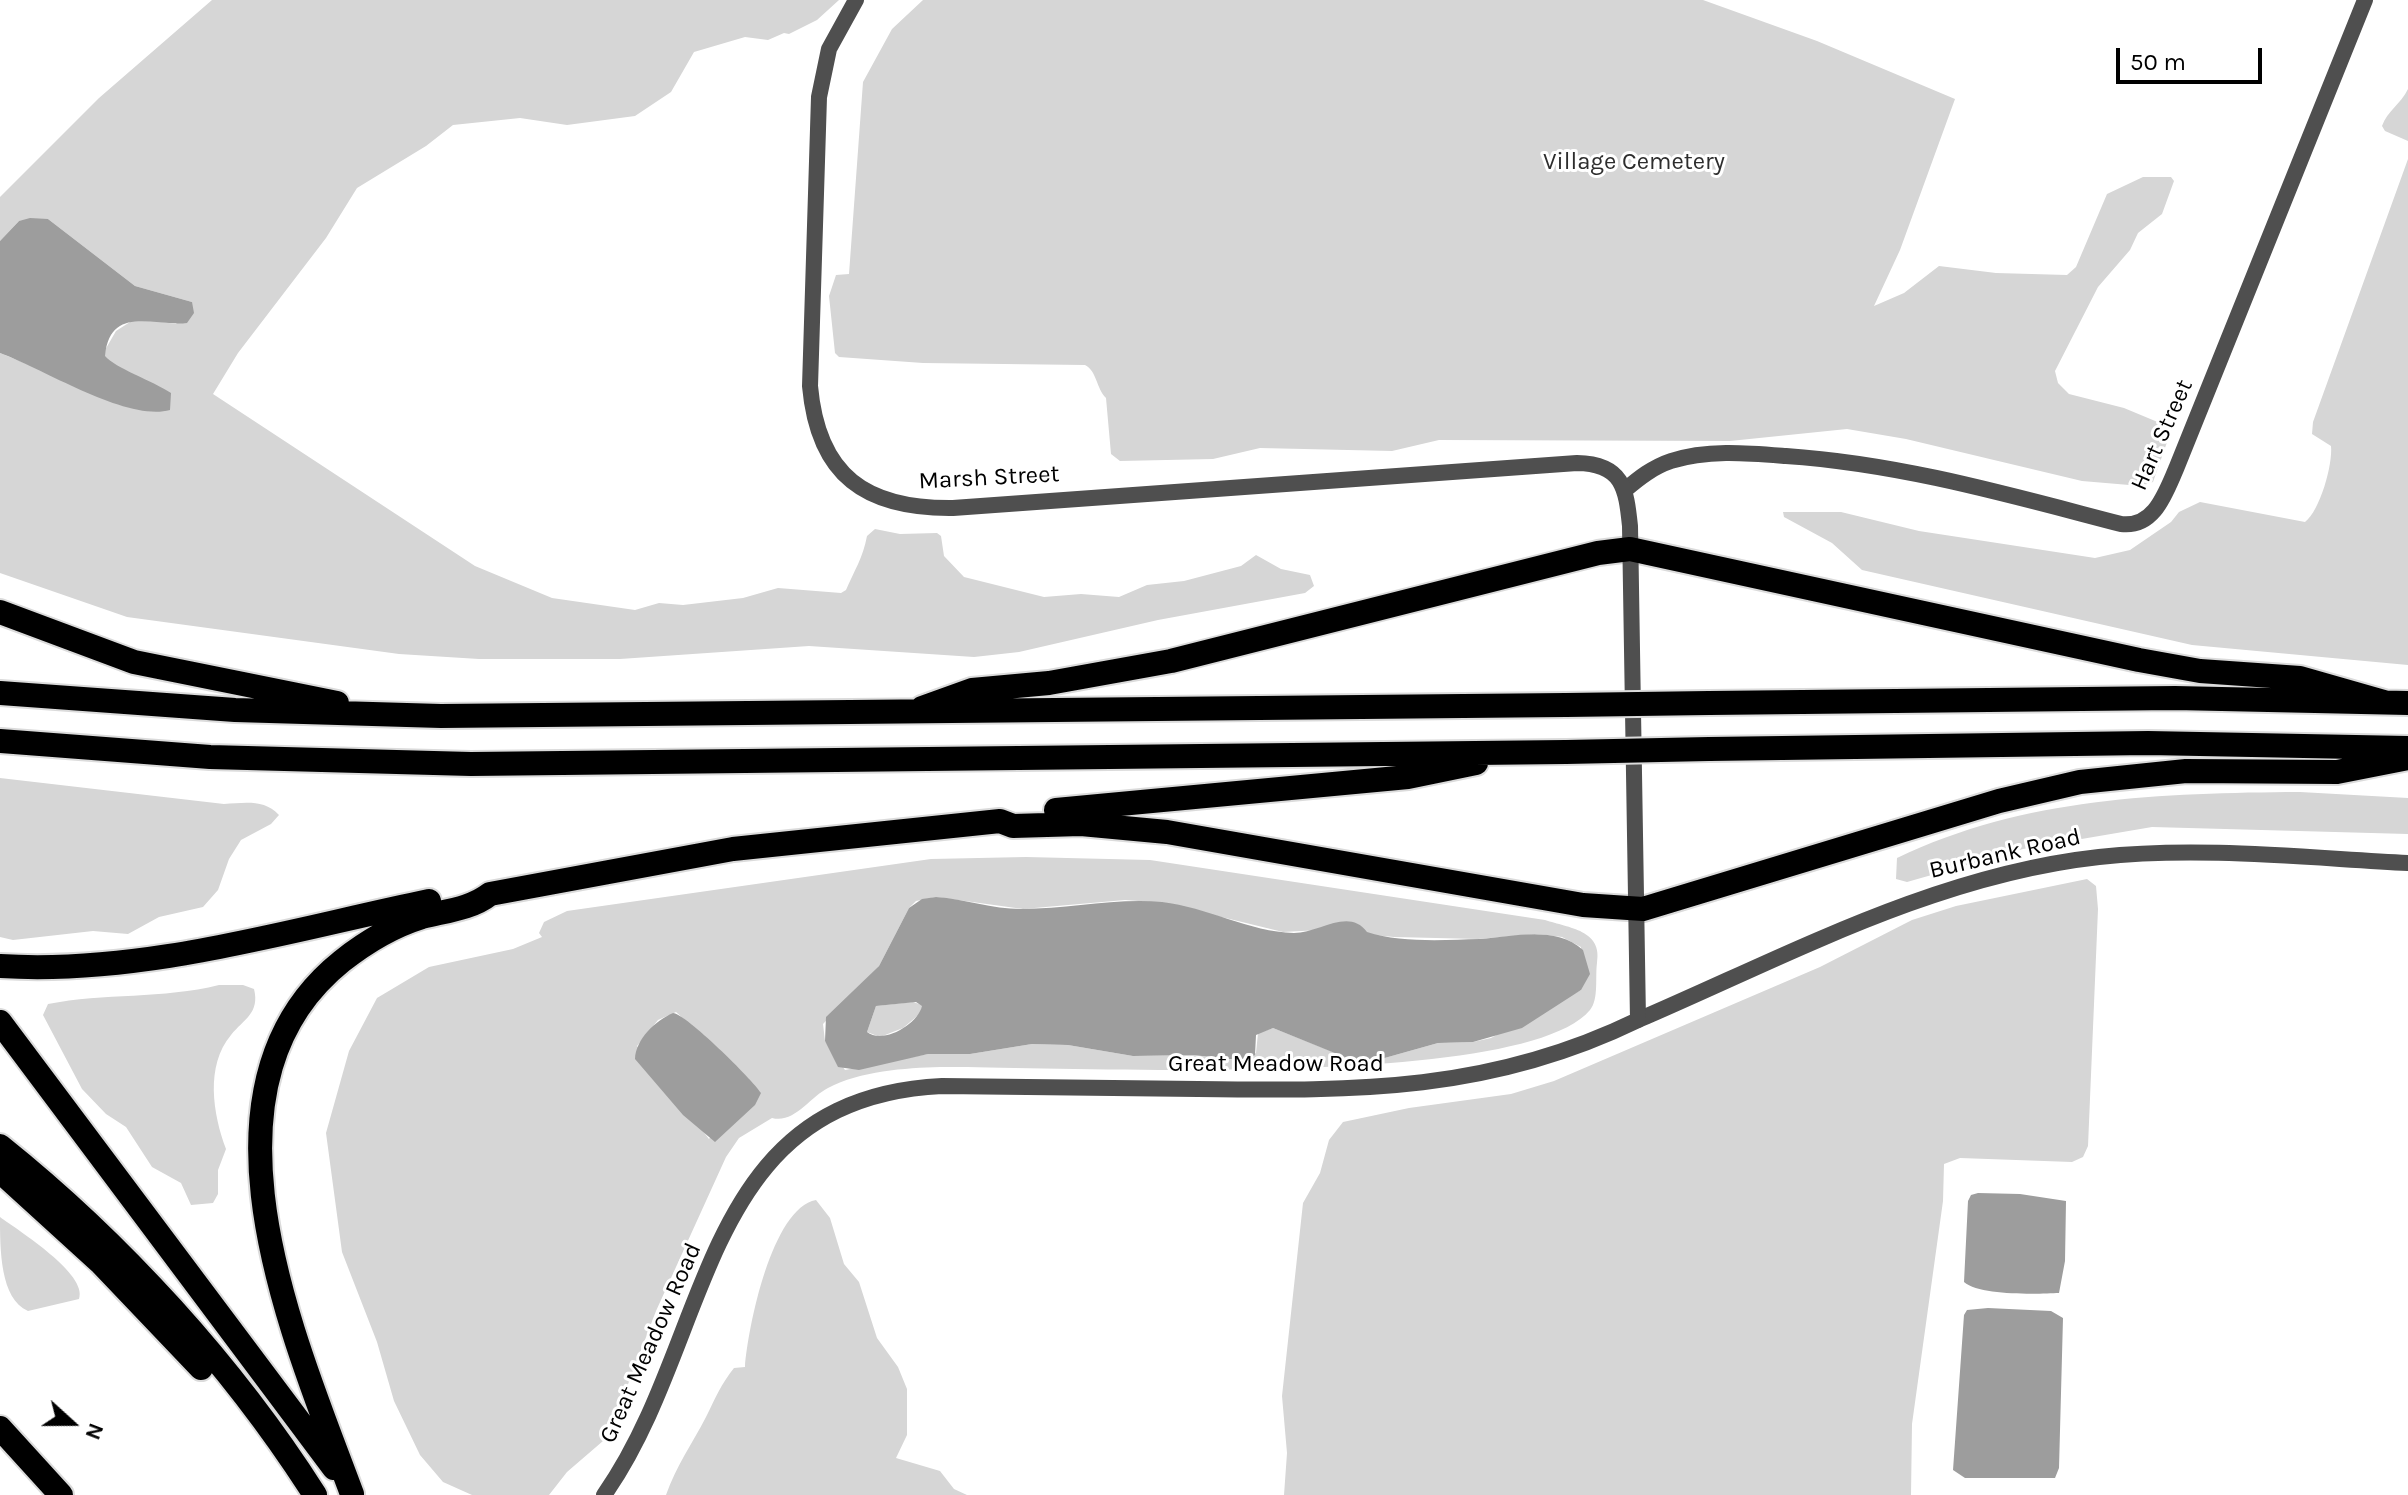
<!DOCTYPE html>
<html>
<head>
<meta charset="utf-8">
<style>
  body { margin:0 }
  #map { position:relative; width:2408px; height:1495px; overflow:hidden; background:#fff; font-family:Karla,sans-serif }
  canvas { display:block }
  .north { position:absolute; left:32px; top:1383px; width:80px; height:80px; -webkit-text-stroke:6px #fff; paint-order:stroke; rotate:111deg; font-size:22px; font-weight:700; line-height:32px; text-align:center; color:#000 }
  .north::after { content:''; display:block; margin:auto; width:28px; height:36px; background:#000; clip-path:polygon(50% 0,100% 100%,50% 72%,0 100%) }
  .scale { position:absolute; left:2116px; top:48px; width:146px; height:36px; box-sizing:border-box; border:4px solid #000; border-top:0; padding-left:10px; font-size:24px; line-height:28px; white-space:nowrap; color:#000; -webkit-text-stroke:6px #fff; paint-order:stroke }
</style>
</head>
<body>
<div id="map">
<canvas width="2408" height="1495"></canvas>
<div class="north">N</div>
<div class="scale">50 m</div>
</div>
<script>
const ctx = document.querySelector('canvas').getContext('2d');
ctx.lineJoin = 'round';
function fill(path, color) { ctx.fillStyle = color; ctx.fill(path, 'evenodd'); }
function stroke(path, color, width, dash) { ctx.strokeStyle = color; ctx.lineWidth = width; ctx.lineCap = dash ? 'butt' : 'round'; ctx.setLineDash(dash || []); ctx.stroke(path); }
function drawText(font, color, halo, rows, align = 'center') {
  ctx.font = font + ' Karla,sans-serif'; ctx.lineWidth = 6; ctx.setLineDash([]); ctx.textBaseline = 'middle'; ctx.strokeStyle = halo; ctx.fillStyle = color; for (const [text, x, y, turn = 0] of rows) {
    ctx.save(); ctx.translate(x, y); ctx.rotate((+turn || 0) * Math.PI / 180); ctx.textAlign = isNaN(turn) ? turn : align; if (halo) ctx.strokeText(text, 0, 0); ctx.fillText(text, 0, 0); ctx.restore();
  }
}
fill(new Path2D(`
  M 212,0 L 839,0 L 817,20 L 789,34 L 784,33 L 768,40 L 745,37 L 694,52 L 671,92 L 635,116 L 567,125 L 520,118 L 453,125 L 426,146 L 357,188 L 326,238 L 238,353 L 213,394 L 475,566 L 552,598 L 635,610 L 659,603 L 683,605 L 743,598 L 778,588 L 841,593 L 846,590 C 854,571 863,558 867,536 L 875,529 L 900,534 L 937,533 L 941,536 L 944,556 L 964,577 L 1044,597 L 1081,594 L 1119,597 L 1147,585 L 1184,581 L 1241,566 L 1256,555 L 1281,569 L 1310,575 L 1314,586 L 1305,593 L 1158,620 L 1019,652 L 974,657 L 809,646 L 620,659 L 479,659 L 399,654 L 127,617 L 0,573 L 0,353 L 49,373 L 105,350 L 116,331 L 130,322 L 141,319 L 176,324 L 192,302 L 135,286 L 48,219 L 19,221 L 0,241 L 0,197 L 99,98 Z
  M 923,0 L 1703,0 L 1817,41 L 1955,99 L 1900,250 L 1874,306 L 1904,293 L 1939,266 L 1996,273 L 2067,275 L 2076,267 L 2107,194 L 2143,177 L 2171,177 L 2174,181 L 2162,214 L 2138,233 L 2130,250 L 2098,287 L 2055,371 L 2058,383 L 2069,394 L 2124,408 L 2172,428 L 2153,482 L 2141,486 L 2082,481 L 1906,439 L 1847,429 L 1730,441 L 1439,440 L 1392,451 L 1260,448 L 1213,459 L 1120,461 L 1111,454 L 1106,398 C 1096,388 1097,371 1085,365 L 923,363 L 839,357 L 835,353 L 829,296 L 836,275 L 849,274 L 863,82 L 892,29 Z
  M 2408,89 L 2408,141 L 2385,131 L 2382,126 C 2387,111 2401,104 2408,89 Z
  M 2408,159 L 2408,665 L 2192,645 L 1862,570 L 1832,543 L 1784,517 L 1783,512 L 1841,512 L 1919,531 L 2095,558 L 2130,550 L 2171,522 L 2179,512 L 2200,502 L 2305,522 C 2320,511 2333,464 2331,446 L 2312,434 L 2313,422 Z
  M 0,778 L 224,804 C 245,803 264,799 279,815 L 271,824 L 241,840 L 229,859 L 218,890 L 203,907 L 159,917 L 128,934 L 93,931 L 13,940 L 0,937 Z
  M 2300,792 L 2408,798 L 2408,834 L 2152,827 L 2023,849 L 1907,882 L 1896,879 L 1897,858 C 2024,797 2162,793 2300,792 Z
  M 1026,857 L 1150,860 L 1545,920 C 1569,928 1603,930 1597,963 C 1595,977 1599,999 1590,1010 C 1522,1091 1056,1066 940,1067 C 905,1068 860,1071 828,1088 C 810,1097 794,1124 772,1118 L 739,1138 L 726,1157 L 656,1311 L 614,1421 L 603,1441 L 567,1472 L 549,1495 L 472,1495 L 443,1482 L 420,1455 L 394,1401 L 377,1342 L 342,1252 L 326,1133 L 349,1051 L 377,998 L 429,967 L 513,949 L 542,937 L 539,933 L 544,922 L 567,911 L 931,859 ZM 936,897 L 1023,909 L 1125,900 L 1164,903 L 1283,932 L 1320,930 L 1394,937 L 1478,939 L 1538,934 L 1562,937 L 1581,947 L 1581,990 L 1491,1038 L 1473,1042 L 1438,1043 L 1381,1059 L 1356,1061 L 1273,1028 L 1258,1033 L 1256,1053 L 1241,1061 L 1193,1055 L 1133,1056 L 1068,1045 L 1032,1044 L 970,1054 L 928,1054 L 845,1070 L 825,1041 L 823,1024 L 879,966 L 909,908 L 916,901 ZM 676,1012 L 749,1079 L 709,1139 L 637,1046 L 658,1020 Z
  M 2087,879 L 2096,886 L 2098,909 L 2088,1146 L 2083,1157 L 2072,1162 L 1960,1158 L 1944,1164 L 1943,1201 L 1912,1424 L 1911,1495 L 1284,1495 L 1287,1453 L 1282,1396 L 1303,1203 L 1320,1173 L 1329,1140 L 1343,1122 L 1409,1108 L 1511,1094 L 1554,1081 L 1820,967 L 1912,920 L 1956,906 Z
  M 219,985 L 243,985 L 254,989 C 260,1013 244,1019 231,1035 C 205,1066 213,1114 226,1149 L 218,1170 L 218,1194 L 213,1203 L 191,1205 L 181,1183 L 152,1167 L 126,1127 L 106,1114 L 82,1089 L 43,1015 L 48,1004 C 104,993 163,999 219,985 Z
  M 913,1002 L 922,1005 L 922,1012 L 903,1028 L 880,1037 L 867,1032 L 876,1006 Z
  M 816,1200 L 830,1218 L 844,1264 L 859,1282 L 877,1338 L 898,1367 L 907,1389 L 907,1435 L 896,1458 L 940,1471 L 954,1489 L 967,1495 L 666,1495 C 676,1466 692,1444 706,1417 C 715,1399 721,1384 734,1368 L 745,1367 C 748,1327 772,1208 816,1200 Z
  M 0,1217 C 19,1231 88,1274 79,1299 L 28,1311 C 0,1299 0,1249 0,1217 Z`), '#d6d6d6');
fill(new Path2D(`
  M 30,218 L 48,219 L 135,286 L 192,302 L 194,313 L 187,323 C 155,327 110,304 105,356 C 115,368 153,381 171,393 L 170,410 C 127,422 44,369 0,353 L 0,241 L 19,221 Z
  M 936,897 C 965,899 992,909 1021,909 C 1069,909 1114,898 1162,902 C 1207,907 1249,932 1294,933 C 1319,933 1349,907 1367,932 C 1400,943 1445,940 1480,939 C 1513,937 1555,925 1583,950 L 1590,974 L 1581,990 L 1522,1028 L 1473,1042 L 1438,1043 L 1381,1059 L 1352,1060 L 1273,1028 L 1256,1035 L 1255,1055 L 1246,1061 L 1193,1055 L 1133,1056 L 1068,1045 L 1032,1044 L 970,1054 L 928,1054 L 859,1070 L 838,1067 L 825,1041 L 826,1017 L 879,966 L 909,908 L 922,899 ZM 916,1002 L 922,1006 C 918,1024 883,1045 867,1032 L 876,1006 Z
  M 673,1013 C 685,1013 753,1080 761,1093 L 755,1105 L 715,1142 L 683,1115 L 635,1059 C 636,1039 655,1021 673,1013 Z
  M 1978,1193 L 2020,1194 L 2066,1201 L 2065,1261 L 2059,1293 C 2038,1294 1980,1296 1964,1282 L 1968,1201 L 1971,1195 Z
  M 1988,1308 L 2051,1311 L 2063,1318 L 2059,1468 L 2055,1478 L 1965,1478 L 1953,1470 L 1964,1315 L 1967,1310 Z`), '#9d9d9d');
const motorway = new Path2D(`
  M 0,612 L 134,662 L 337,703
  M 0,693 L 235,710 L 441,716 L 1566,705
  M 1709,703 L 2175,698 L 2408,703
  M 922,708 L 972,690 L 1049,683 L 1171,661 L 1598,553 L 1630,549 L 2139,660 L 2200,671 L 2300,678 L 2384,702
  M 0,741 L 210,757 L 471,764 L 1566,752
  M 1709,749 L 2148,743 L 2408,748
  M 1056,810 L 1408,777 L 1476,763
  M 0,966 C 144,975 289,930 429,901
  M 0,1022 L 334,1468
  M 0,1146 C 120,1242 233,1366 315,1495
  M 0,1171 L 100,1262 L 201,1368
  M 0,1428 L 61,1495
  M 352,1494 C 296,1342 182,1089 342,961 C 366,942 393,926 422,917 C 445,911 471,909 490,894 L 733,849 L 1000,821 L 1013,826 L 1081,824 L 1167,832 L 1583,905 L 1643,909 L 1999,801 L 2080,782 L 2186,771 L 2337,772 L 2408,758`);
stroke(motorway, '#dbdbdb', 28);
stroke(new Path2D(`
  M 1625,490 C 1639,478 1653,467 1671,461 C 1707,449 1749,453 1786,456 C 1902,464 2009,495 2121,524 C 2154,528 2165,494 2176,469 L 2365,0
  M 1638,1020 C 1787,956 1935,875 2099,857 C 2199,846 2308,858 2408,863`), '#4f4f4f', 16);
stroke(new Path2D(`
  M 604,1495 C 715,1337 697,1098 942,1086 C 1027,1087 1112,1088 1198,1089 C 1358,1091 1490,1092 1638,1020 L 1630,526 C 1626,488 1623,464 1577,463 L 953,508 C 866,509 818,476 810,386 L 819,97 L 829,49 L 856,0`), '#4f4f4f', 16);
stroke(motorway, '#000', 24);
const motorwayBridge = new Path2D(`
  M 1566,705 L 1709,703
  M 1566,752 L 1709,749`);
stroke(motorwayBridge, '#dbdbdb', 28, []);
stroke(motorwayBridge, '#000', 24);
drawText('24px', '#2d2d2d', '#fff', [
  ["Village Cemetery",1634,162]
]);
drawText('24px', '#000', '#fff', [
  ["Hart Street",2162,435,-66],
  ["Marsh Street",989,478,-3],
  ["Burbank Road",2005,854,-13],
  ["Great Meadow Road",1276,1064],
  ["Great Meadow Road",651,1343,-66]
]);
</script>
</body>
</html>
